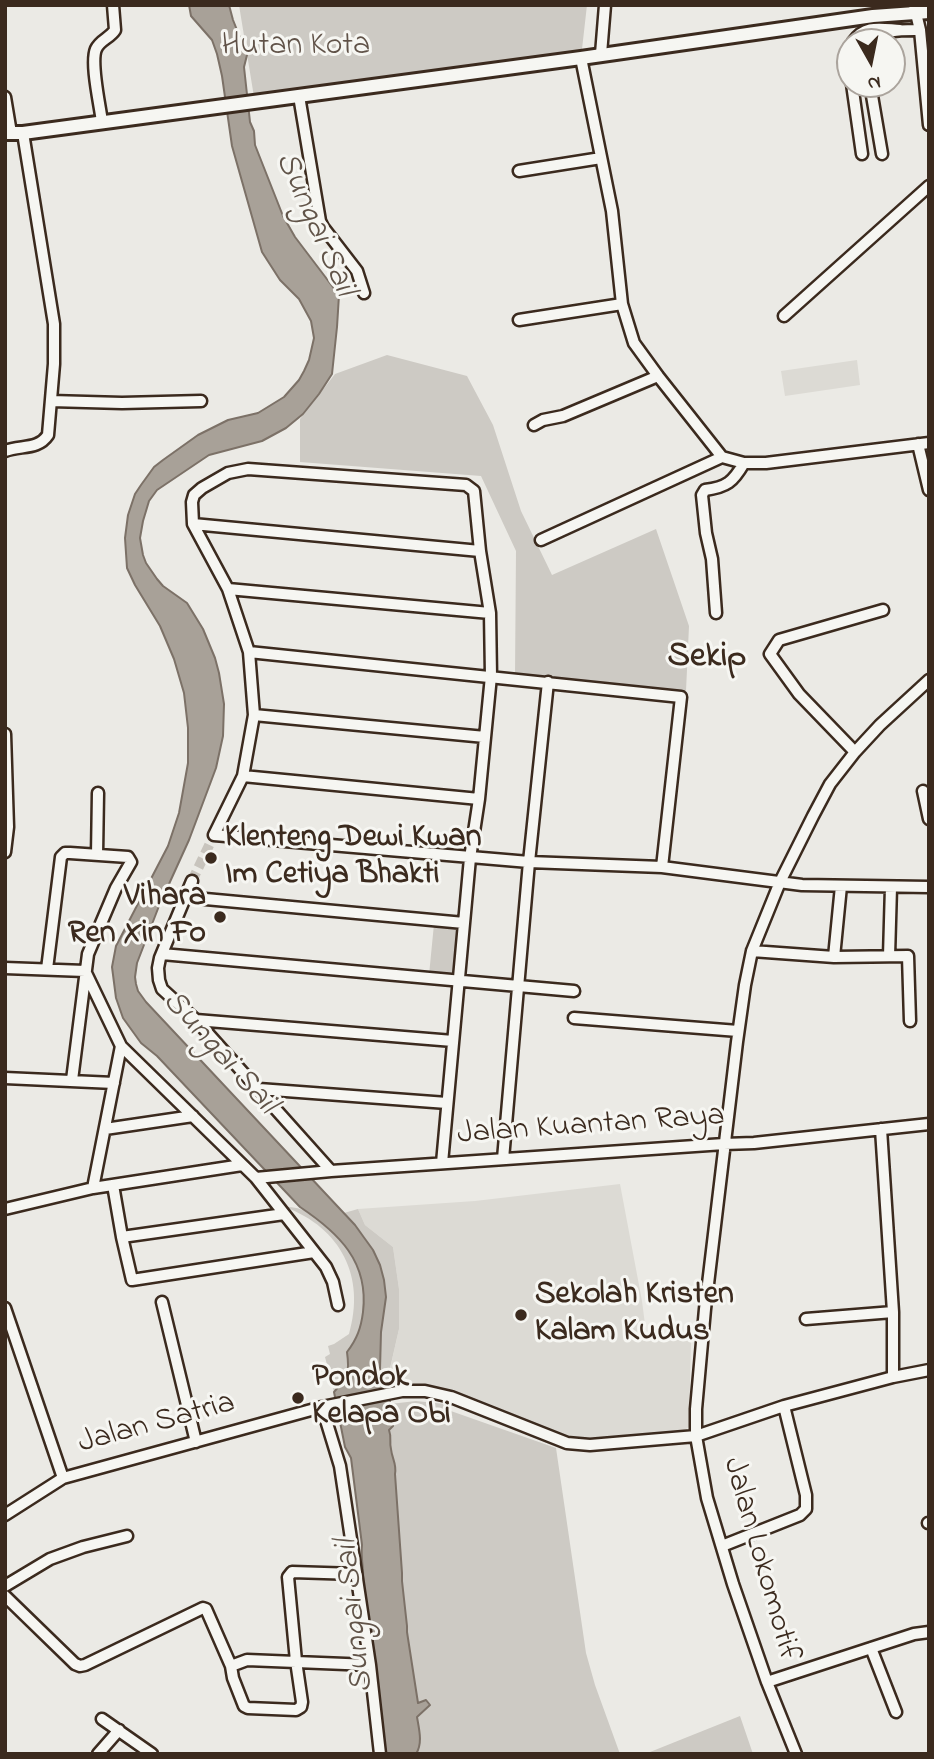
<!DOCTYPE html>
<html>
<head>
<meta charset="utf-8">
<style>
  body { margin:0 }
  #map { position:relative; width:934px; height:1759px; overflow:hidden; background:#ebeae5; font-family:"Indie Flower",sans-serif }
  canvas { display:block }
  .frame { position:absolute; inset:0; border:7px solid #3b2a1e; pointer-events:none }
  .north { position:absolute; left:836px; top:28px; width:70px; height:70px; box-sizing:border-box; background:#f6f6f2; border:2px solid #aba49d; border-radius:50%; rotate:171deg; font-size:19px; font-weight:700; line-height:28px; text-align:center; color:#3b2a1e }
  .north::after { content:''; display:block; margin:auto; width:24px; height:32px; background:#3b2a1e; clip-path:polygon(50% 0,100% 100%,50% 72%,0 100%) }
</style>
</head>
<body>
<div id="map">
<canvas width="934" height="1759"></canvas>
<div class="frame"></div>
<div class="north">N</div>
</div>
<script>
const ctx = document.querySelector('canvas').getContext('2d');
ctx.lineJoin = 'round';
function fill(path, color) { ctx.fillStyle = color; ctx.fill(path, 'evenodd'); }
function stroke(path, color, width, dash) { ctx.strokeStyle = color; ctx.lineWidth = width; ctx.lineCap = dash ? 'butt' : 'round'; ctx.setLineDash(dash || []); ctx.stroke(path); }
function drawText(font, color, halo, rows, align = 'center') {
  ctx.font = font + ' "Indie Flower",sans-serif'; ctx.lineWidth = 6; ctx.setLineDash([]); ctx.textBaseline = 'middle'; ctx.strokeStyle = halo; ctx.fillStyle = color; for (const [text, x, y, turn = 0] of rows) {
    ctx.save(); ctx.translate(x, y); ctx.rotate((+turn || 0) * Math.PI / 180); ctx.textAlign = isNaN(turn) ? turn : align; if (halo) ctx.strokeText(text, 0, 0); ctx.fillText(text, 0, 0); ctx.restore();
  }
}
fill(new Path2D(`
  M 857,360 L 860,385 L 785,396 L 781,371 Z
  M 620,1184 L 642,1301 L 647,1340 L 691,1340 L 689,1427 L 679,1433 L 569,1441 L 518,1416 L 388,1378 L 399,1329 L 399,1289 L 393,1247 L 365,1225 L 358,1209 L 475,1201 Z`), '#dcdad4');
fill(new Path2D(`
  M 239,5 L 587,5 L 581,58 L 254,97 Z
  M 387,355 L 467,376 L 493,425 L 521,511 L 552,575 L 656,529 L 689,626 L 686,691 L 515,675 L 516,551 L 481,476 L 300,462 L 300,419 L 335,374 Z
  M 434,924 L 457,925 L 453,977 L 429,975 Z
  M 285,1207 C 304,1207 314,1214 328,1227 C 365,1260 378,1310 347,1352 C 350,1374 348,1376 334,1392 L 325,1357 L 330,1354 L 328,1346 L 334,1344 L 349,1334 C 366,1277 341,1228 285,1207 Z
  M 358,1209 L 365,1225 L 393,1247 L 399,1289 L 399,1329 L 388,1377 L 409,1384 L 386,1385 L 380,1369 L 381,1332 L 386,1297 L 380,1265 L 373,1250 L 364,1236 L 344,1213 Z
  M 416,1401 L 445,1404 L 448,1410 L 556,1448 L 586,1653 L 595,1685 L 620,1754 L 416,1754 C 424,1742 418,1729 417,1716 C 417,1688 411,1660 407,1632 L 407,1626 L 402,1581 L 402,1573 L 395,1474 C 397,1464 392,1459 390,1449 C 389,1442 392,1438 389,1430 L 393,1426 L 390,1404 Z
  M 740,1716 L 753,1754 L 645,1754 Z`), '#cdcac4');
const water = new Path2D(`
  M 189,5 L 229,5 L 233,20 L 247,55 L 244,67 L 250,122 L 254,131 L 255,145 L 283,216 L 295,237 L 339,295 L 337,327 L 332,374 L 319,394 L 303,414 L 286,428 L 262,441 L 209,455 L 157,490 L 149,501 L 143,521 L 140,538 L 143,555 L 146,563 L 157,579 L 163,586 L 187,603 L 203,629 L 215,658 L 219,673 L 224,704 L 223,736 L 216,768 L 189,840 L 159,906 L 137,963 L 135,977 L 136,984 L 138,991 L 146,1002 L 355,1225 L 373,1250 L 380,1265 L 384,1280 L 386,1297 L 381,1332 L 380,1369 L 386,1385 L 393,1415 L 393,1426 L 389,1430 C 392,1438 389,1442 391,1449 C 392,1459 397,1464 395,1474 L 402,1573 L 402,1581 L 407,1626 L 407,1632 L 418,1703 L 426,1700 L 430,1705 L 417,1717 C 419,1729 423,1743 416,1754 L 386,1754 L 362,1590 C 366,1575 360,1561 362,1545 L 351,1458 L 345,1447 L 334,1392 C 348,1376 350,1374 347,1352 C 357,1339 361,1328 363,1312 C 369,1262 339,1233 300,1207 L 157,1056 L 141,1043 L 123,1018 L 116,998 L 112,967 L 116,946 L 168,846 L 179,813 L 188,763 L 188,728 L 184,693 L 174,659 L 160,626 L 135,585 L 127,568 L 125,538 L 128,515 L 135,494 L 141,485 L 154,467 L 163,460 L 198,435 L 228,420 L 258,413 L 284,397 L 299,380 L 304,371 L 309,360 L 314,338 L 311,321 L 299,299 L 280,280 L 262,252 L 232,146 L 222,76 L 217,54 L 212,40 L 191,16 Z`);
fill(water, '#a8a198');
stroke(water, '#7c7167', 2);
stroke(new Path2D(`
  M 192,881 L 214,835`), '#c8c4bd', 10, [10, 5]);
const minor = new Path2D(`
  M 914,5 L 920,30 L 929,125
  M 853,42 C 865,24 881,29 900,30
  M 870,42 C 887,29 899,30 920,30
  M 850,46 L 849,59 L 850,68
  M 601,54 L 605,5
  M 581,58 L 612,211 L 622,304 L 634,343 L 658,376 L 722,457 L 744,463 L 766,463 L 929,443
  M 852,84 L 862,154
  M 870,84 L 882,154
  M 299,96 L 320,221 L 323,227 L 357,271 L 364,293
  M 5,97 L 11,133
  M 102,122 C 100,105 90,63 96,49 C 100,40 110,38 115,30 L 113,5
  M 519,171 L 601,158
  M 784,316 L 929,186
  M 519,320 L 622,304
  M 51,401 L 122,403 L 201,401
  M 534,425 L 543,420 L 563,416 L 658,376
  M 918,444 L 929,490
  M 5,451 C 21,445 38,450 48,435 L 54,364 L 54,324 L 23,133
  M 193,524 L 480,551
  M 541,540 L 722,457
  M 228,589 L 490,613
  M 716,613 L 712,559 L 706,533 L 702,495 L 705,490 C 727,487 733,482 744,463
  M 249,652 L 681,697 L 662,867
  M 254,715 L 485,737
  M 5,734 L 8,827 L 5,852
  M 855,752 L 799,694 L 770,654 L 779,640 L 883,610
  M 243,776 L 479,799
  M 923,791 L 929,819
  M 97,855 L 98,793
  M 192,881 L 160,958 L 158,968 L 159,980 L 162,989 L 196,1020 L 331,1171
  M 184,897 L 464,923
  M 752,951 L 834,957 L 908,956 L 910,1021
  M 162,954 L 574,991
  M 889,956 L 891,887
  M 834,957 L 841,886
  M 5,968 L 85,971
  M 47,969 L 61,857 L 65,853 L 70,853 L 128,857 L 131,862 L 116,888 L 88,954 L 72,1080
  M 85,971 L 121,1046 L 256,1178 L 326,1267 L 333,1282 L 338,1305
  M 574,1018 L 738,1031
  M 196,1020 L 453,1041
  M 5,1078 L 114,1083
  M 259,1089 L 447,1103
  M 105,1129 L 193,1116
  M 881,1129 L 893,1312 L 893,1377
  M 503,1159 L 529,862 L 548,682
  M 442,1163 L 470,858 L 479,799 L 491,676 L 490,613 L 480,551 L 474,491 L 466,485 L 248,469 L 228,473 L 202,488 L 194,495 L 192,502 L 193,524 L 228,589 L 249,652 L 254,715 L 243,776 L 214,835 L 529,862 L 662,867 L 802,885 L 929,887
  M 256,1178 L 331,1171 L 724,1144 L 754,1143 L 929,1124
  M 113,1185 L 122,1237 L 132,1280 L 314,1252
  M 93,1188 L 121,1046
  M 5,1209 L 93,1188 L 242,1165
  M 122,1237 L 284,1214
  M 162,1302 L 196,1442
  M 5,1308 L 63,1478
  M 806,1319 L 893,1312
  M 322,1407 L 340,1466 L 370,1665 L 380,1754
  M 5,1515 L 63,1478 L 322,1407 L 402,1391 L 425,1391 L 451,1397 L 567,1443 L 590,1445 L 696,1436 L 784,1406 L 893,1377 L 929,1370
  M 928,1523 L 929,1523
  M 722,1546 L 800,1515 L 806,1509 L 806,1495 L 784,1406
  M 5,1586 L 50,1559 L 83,1547 L 127,1536
  M 5,1596 L 75,1664 L 80,1666 L 85,1665 L 203,1608 L 206,1609 L 231,1666 L 233,1678 L 244,1706 L 248,1708 L 296,1710 L 301,1707 L 302,1702 L 296,1661 L 288,1577 L 292,1572 L 356,1574
  M 871,1648 L 896,1712
  M 231,1666 L 247,1660 L 370,1665
  M 767,1682 L 914,1634 L 929,1632
  M 102,1719 L 152,1754
  M 98,1754 L 119,1730
  M 796,1754 L 767,1682 L 733,1584 L 707,1498 L 696,1436 L 696,1409 L 705,1309 L 737,1042 L 745,985 L 752,951 L 780,882 L 813,816 L 830,784 L 855,752 L 880,725 L 929,680`);
const major = new Path2D(`
  M 5,133 L 23,133 L 581,58 L 873,16 L 929,12`);
stroke(minor, '#3b2a1e', 15);
stroke(major, '#3b2a1e', 18);
stroke(minor, '#f6f6f2', 10);
stroke(major, '#f6f6f2', 12);
for (const [x, y, r, color] of [
  [211,858,7,"#3b2a1e"],
  [220,917,7,"#3b2a1e"],
  [521,1315,7,"#3b2a1e"],
  [298,1398,7,"#3b2a1e"]
]) { const dot = new Path2D(); dot.arc(x, y, r, 0, 2 * Math.PI); ctx.fillStyle = color; ctx.fill(dot); stroke(dot, '#f6f6f2', 2.5); }
drawText('32px', '#605248', '#f6f6f2', [
  ["Hutan Kota",296,48]
]);
drawText('bold 32px', '#3b2a1e', '#f6f6f2', [
  ["Klenteng Dewi Kwan",225,840],
  ["Im Cetiya Bhakti",225,877],
  ["Vihara",206,899,"right"],
  ["Ren Xin Fo",206,936,"right"],
  ["Sekolah Kristen",535,1297],
  ["Kalam Kudus",535,1334],
  ["Pondok",312,1380],
  ["Kelapa Obi",312,1417]
], 'left');
drawText('32px', '#3b2a1e', '#f6f6f2', [
  ["Jalan Kuantan Raya",591,1127,-4],
  ["Jalan Satria",157,1425,-15],
  ["Jalan Lokomotif",759,1560,74]
]);
drawText('italic 33px', '#615449', '#f6f6f2', [
  ["Sungai Sail",313,225,66],
  ["Sungai Sail",218,1054,48],
  ["Sungai Sail",357,1616,-96]
]);
drawText('bold 35px', '#3b2a1e', '#f6f6f2', [
  ["Sekip",707,659]
]);
</script>
</body>
</html>
